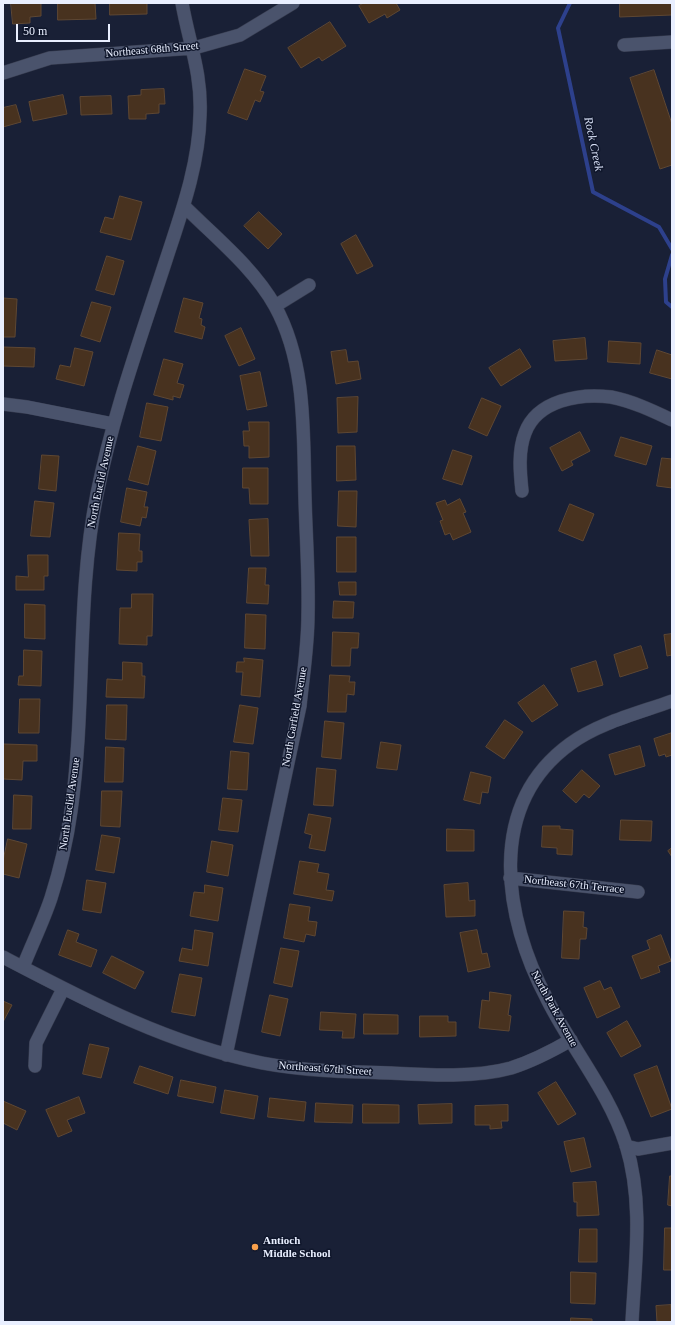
<!DOCTYPE html>
<html>
<head>
<meta charset="utf-8">
<style>
  body { margin:0 }
  #map { position:relative; width:675px; height:1325px; overflow:hidden; background:#192036; font-family:Georgia,serif }
  canvas { display:block }
  .frame { position:absolute; inset:0; border:4px solid #e9efff; pointer-events:none }
  .scale { position:absolute; left:16px; top:24px; width:94px; height:18px; box-sizing:border-box; border:2px solid #e9efff; border-top:0; padding-left:5px; font-size:12px; line-height:14px; white-space:nowrap; color:#e9efff; -webkit-text-stroke:3px #10172c; paint-order:stroke }
</style>
</head>
<body>
<div id="map">
<canvas width="675" height="1325"></canvas>
<div class="frame"></div>
<div class="scale">50 m</div>
</div>
<script>
const ctx = document.querySelector('canvas').getContext('2d');
ctx.lineJoin = 'round';
function stroke(path, color, width, dash) { ctx.strokeStyle = color; ctx.lineWidth = width; ctx.lineCap = dash ? 'butt' : 'round'; ctx.setLineDash(dash || []); ctx.stroke(path); }
function fill(path, color) { ctx.fillStyle = color; ctx.fill(path, 'evenodd'); }
function drawText(font, color, halo, rows, align = 'center') {
  ctx.font = font + ' Georgia,serif'; ctx.lineWidth = 3; ctx.setLineDash([]); ctx.textBaseline = 'middle'; ctx.strokeStyle = halo; ctx.fillStyle = color; for (const [text, x, y, turn = 0] of rows) {
    ctx.save(); ctx.translate(x, y); ctx.rotate((+turn || 0) * Math.PI / 180); ctx.textAlign = isNaN(turn) ? turn : align; if (halo) ctx.strokeText(text, 0, 0); ctx.fillText(text, 0, 0); ctx.restore();
  }
}
stroke(new Path2D(`
  M 570,3 L 558,28 L 593,192 L 659,227 L 672,249
  M 672,255 L 665,279 L 666,302 L 672,307`), '#2d408c', 4);
const building = new Path2D(`
  M 11,3 L 41,3 L 41,16 L 30,17 L 30,23 L 13,24 Z
  M 58,3 L 95,3 L 96,19 L 58,20 Z
  M 110,3 L 147,3 L 147,14 L 110,15 Z
  M 364,3 L 396,3 L 400,10 L 387,18 L 385,14 L 369,23 L 359,6 Z
  M 620,3 L 672,3 L 672,15 L 620,17 Z
  M 330,22 L 346,46 L 322,61 L 319,57 L 301,68 L 288,48 Z
  M 245,69 L 266,76 L 260,91 L 264,92 L 260,102 L 255,100 L 247,120 L 228,113 Z
  M 654,70 L 672,124 L 672,165 L 660,169 L 630,78 Z
  M 164,89 L 165,104 L 159,104 L 159,113 L 146,114 L 146,119 L 129,119 L 128,96 L 141,95 L 141,90 Z
  M 63,95 L 67,114 L 33,121 L 29,102 Z
  M 111,96 L 112,114 L 81,115 L 80,97 Z
  M 16,105 L 21,122 L 3,127 L 3,108 Z
  M 120,196 L 142,202 L 131,240 L 100,232 L 105,217 L 113,219 Z
  M 259,212 L 282,234 L 268,249 L 244,226 Z
  M 356,235 L 373,266 L 357,274 L 341,244 Z
  M 107,256 L 124,261 L 114,295 L 96,290 Z
  M 3,298 L 17,299 L 15,337 L 3,337 Z
  M 184,298 L 203,303 L 199,318 L 202,319 L 201,325 L 205,327 L 202,339 L 175,332 Z
  M 92,302 L 111,307 L 100,342 L 81,336 Z
  M 241,328 L 255,359 L 239,366 L 225,336 Z
  M 585,338 L 587,359 L 555,361 L 553,341 Z
  M 609,341 L 641,343 L 640,364 L 608,362 Z
  M 3,347 L 35,348 L 34,367 L 3,366 Z
  M 75,348 L 93,352 L 84,386 L 56,379 L 60,365 L 70,367 Z
  M 520,349 L 531,367 L 501,386 L 489,368 Z
  M 346,350 L 348,362 L 358,361 L 361,379 L 336,384 L 331,352 Z
  M 657,350 L 672,355 L 672,379 L 650,373 Z
  M 164,359 L 183,364 L 177,383 L 184,385 L 180,398 L 173,396 L 173,400 L 154,395 Z
  M 260,372 L 267,406 L 247,410 L 240,376 Z
  M 358,397 L 357,432 L 338,433 L 337,398 Z
  M 482,398 L 501,406 L 487,436 L 469,428 Z
  M 147,403 L 168,407 L 161,441 L 140,437 Z
  M 249,422 L 269,422 L 269,457 L 249,458 L 249,446 L 244,446 L 243,431 L 249,431 Z
  M 580,432 L 590,451 L 571,461 L 573,465 L 562,471 L 550,448 Z
  M 621,437 L 652,446 L 646,465 L 615,456 Z
  M 138,446 L 156,451 L 148,485 L 129,480 Z
  M 337,446 L 355,446 L 356,480 L 337,481 Z
  M 453,450 L 472,456 L 462,485 L 443,479 Z
  M 42,455 L 59,456 L 56,491 L 39,489 Z
  M 662,458 L 672,459 L 672,488 L 657,486 Z
  M 243,468 L 268,468 L 268,504 L 250,504 L 249,488 L 243,488 Z
  M 127,488 L 147,492 L 144,507 L 148,507 L 146,518 L 142,517 L 140,526 L 121,522 Z
  M 339,491 L 357,491 L 356,527 L 338,526 Z
  M 460,499 L 466,512 L 463,513 L 471,532 L 453,540 L 450,533 L 445,535 L 440,521 L 443,520 L 436,503 L 445,500 L 447,505 Z
  M 35,501 L 54,503 L 50,537 L 31,536 Z
  M 570,504 L 594,514 L 583,541 L 559,531 Z
  M 268,519 L 269,556 L 251,556 L 249,520 Z
  M 119,533 L 140,534 L 139,551 L 142,551 L 142,562 L 137,562 L 137,571 L 117,570 Z
  M 337,537 L 356,537 L 356,572 L 337,572 Z
  M 28,555 L 48,555 L 48,576 L 44,576 L 44,590 L 16,590 L 16,576 L 28,577 Z
  M 249,568 L 266,568 L 265,585 L 269,585 L 268,604 L 247,603 Z
  M 339,582 L 356,582 L 356,595 L 340,595 Z
  M 132,594 L 153,594 L 152,636 L 147,636 L 147,645 L 119,644 L 120,608 L 131,608 Z
  M 334,601 L 354,602 L 353,618 L 333,618 Z
  M 25,604 L 45,605 L 45,639 L 25,638 Z
  M 246,614 L 266,615 L 265,649 L 245,648 Z
  M 333,632 L 359,633 L 358,648 L 351,648 L 350,666 L 332,666 Z
  M 672,634 L 672,655 L 667,656 L 664,635 Z
  M 641,646 L 648,668 L 620,677 L 614,655 Z
  M 24,650 L 42,651 L 41,686 L 18,685 L 19,676 L 23,676 Z
  M 244,658 L 263,660 L 260,697 L 241,695 L 243,672 L 236,672 L 237,662 L 244,662 Z
  M 596,661 L 603,685 L 578,692 L 571,669 Z
  M 123,662 L 142,663 L 142,676 L 145,676 L 144,698 L 106,697 L 107,679 L 122,680 Z
  M 330,675 L 350,676 L 349,682 L 355,682 L 354,695 L 347,694 L 346,712 L 328,712 Z
  M 544,685 L 558,705 L 532,722 L 518,703 Z
  M 20,699 L 40,699 L 39,733 L 19,733 Z
  M 107,705 L 127,705 L 126,740 L 106,739 Z
  M 240,705 L 258,708 L 253,744 L 234,742 Z
  M 505,720 L 523,732 L 504,759 L 486,747 Z
  M 325,721 L 344,723 L 341,759 L 322,757 Z
  M 672,733 L 672,755 L 666,757 L 665,754 L 659,756 L 654,739 Z
  M 381,742 L 401,745 L 397,770 L 377,768 Z
  M 3,744 L 37,745 L 37,761 L 23,761 L 22,780 L 3,779 Z
  M 640,746 L 645,766 L 615,775 L 609,755 Z
  M 106,747 L 124,748 L 123,782 L 105,782 Z
  M 231,751 L 249,753 L 247,790 L 228,789 Z
  M 317,768 L 336,770 L 333,806 L 314,805 Z
  M 582,770 L 600,786 L 589,798 L 584,794 L 576,803 L 563,791 Z
  M 471,772 L 491,777 L 488,793 L 482,792 L 480,804 L 464,800 Z
  M 102,791 L 122,791 L 120,827 L 101,826 Z
  M 14,795 L 32,796 L 31,829 L 13,829 Z
  M 223,798 L 242,800 L 238,832 L 219,830 Z
  M 309,814 L 331,818 L 325,851 L 309,848 L 312,835 L 305,833 Z
  M 621,820 L 652,821 L 651,841 L 620,840 Z
  M 543,826 L 560,826 L 560,829 L 573,830 L 572,855 L 557,854 L 557,848 L 542,847 Z
  M 447,829 L 474,830 L 474,851 L 447,851 Z
  M 102,835 L 120,838 L 114,873 L 96,870 Z
  M 8,839 L 27,844 L 19,878 L 3,874 L 3,861 Z
  M 212,841 L 233,845 L 228,876 L 207,872 Z
  M 672,848 L 672,857 L 668,851 Z
  M 300,861 L 319,864 L 317,872 L 329,874 L 326,890 L 334,891 L 332,901 L 294,894 Z
  M 87,880 L 106,883 L 101,913 L 83,910 Z
  M 468,883 L 469,901 L 475,900 L 475,916 L 446,917 L 444,885 Z
  M 205,885 L 223,888 L 218,921 L 190,916 L 194,892 L 204,893 Z
  M 290,904 L 310,907 L 308,921 L 317,922 L 315,936 L 306,934 L 304,942 L 284,938 Z
  M 564,911 L 584,912 L 583,927 L 587,928 L 586,939 L 580,939 L 579,959 L 562,958 Z
  M 68,930 L 79,934 L 76,942 L 97,950 L 91,967 L 59,955 Z
  M 195,930 L 213,933 L 208,966 L 179,961 L 182,948 L 192,950 Z
  M 477,930 L 482,954 L 487,953 L 490,967 L 468,972 L 460,933 Z
  M 661,935 L 671,961 L 658,966 L 660,972 L 641,979 L 632,956 L 650,949 L 647,941 Z
  M 281,948 L 299,951 L 292,987 L 274,983 Z
  M 112,956 L 144,972 L 135,989 L 103,973 Z
  M 180,974 L 202,978 L 195,1016 L 172,1012 Z
  M 600,981 L 604,990 L 611,987 L 620,1007 L 597,1018 L 584,988 Z
  M 490,992 L 511,995 L 508,1015 L 511,1016 L 509,1031 L 479,1028 L 482,1000 L 489,1001 Z
  M 270,995 L 288,999 L 280,1036 L 262,1032 Z
  M 3,1001 L 12,1005 L 3,1022 Z
  M 321,1012 L 356,1014 L 354,1038 L 342,1038 L 343,1031 L 320,1030 Z
  M 364,1014 L 398,1015 L 398,1034 L 364,1034 Z
  M 420,1016 L 448,1016 L 448,1022 L 456,1022 L 456,1036 L 420,1037 Z
  M 627,1021 L 641,1046 L 621,1057 L 607,1033 Z
  M 90,1044 L 109,1048 L 101,1078 L 83,1074 Z
  M 140,1066 L 173,1077 L 168,1094 L 134,1083 Z
  M 657,1066 L 672,1109 L 651,1117 L 634,1075 Z
  M 181,1080 L 216,1087 L 213,1103 L 178,1096 Z
  M 556,1082 L 576,1114 L 558,1125 L 538,1093 Z
  M 225,1090 L 258,1096 L 254,1119 L 221,1113 Z
  M 79,1097 L 85,1113 L 67,1120 L 72,1131 L 58,1137 L 46,1110 Z
  M 270,1098 L 306,1102 L 304,1121 L 268,1117 Z
  M 3,1101 L 26,1111 L 17,1130 L 3,1123 Z
  M 316,1103 L 353,1105 L 352,1123 L 315,1122 Z
  M 363,1104 L 399,1105 L 399,1123 L 363,1123 Z
  M 452,1104 L 452,1123 L 419,1124 L 418,1105 Z
  M 508,1105 L 508,1121 L 501,1121 L 502,1128 L 490,1129 L 490,1125 L 475,1125 L 475,1106 Z
  M 584,1138 L 591,1167 L 571,1172 L 564,1142 Z
  M 670,1176 L 672,1176 L 672,1206 L 668,1205 Z
  M 596,1182 L 599,1215 L 577,1216 L 577,1202 L 574,1202 L 573,1183 Z
  M 665,1228 L 672,1228 L 672,1270 L 664,1270 Z
  M 580,1229 L 597,1229 L 597,1262 L 579,1262 Z
  M 571,1272 L 596,1273 L 595,1304 L 571,1303 Z
  M 671,1305 L 672,1322 L 657,1322 L 656,1306 Z
  M 571,1318 L 592,1319 L 592,1322 L 571,1322 Z`);
fill(building, '#48321f');
stroke(building, '#5e4733', 1);
const minor = new Path2D(`
  M 624,45 L 672,42
  M 3,73 L 50,58 L 194,48 L 240,35 L 293,3
  M 184,206 C 215,237 253,267 275,306 C 307,364 303,434 305,498 C 306,537 309,576 308,615 C 308,646 303,676 300,706 L 226,1055
  M 275,306 L 309,285
  M 3,404 L 27,407 L 113,424
  M 522,491 C 520,472 518,451 525,433 C 537,400 580,393 611,397 C 632,401 653,411 672,420
  M 510,878 L 638,892
  M 3,957 C 87,1001 168,1044 262,1063 C 304,1071 348,1072 391,1073 C 428,1075 475,1078 511,1068 C 533,1061 552,1051 571,1040
  M 23,967 C 32,944 43,922 51,898 C 60,870 67,840 71,811 C 86,706 76,598 97,494 C 113,414 141,337 166,260 C 181,214 199,165 200,115 C 202,73 189,43 182,3
  M 35,1066 L 36,1043 L 63,989
  M 626,1146 L 638,1149 L 672,1143
  M 632,1322 C 635,1263 644,1203 626,1145 C 609,1092 572,1049 547,999 C 504,918 485,806 570,744 C 598,723 639,713 672,701`);
stroke(minor, '#373c4f', 14);
stroke(minor, '#4a536c', 13);
for (const [x, y, r, color] of [
  [255,1247,4,"#f9a04c"]
]) { const dot = new Path2D(); dot.arc(x, y, r, 0, 2 * Math.PI); ctx.fillStyle = color; ctx.fill(dot); stroke(dot, '#10172c', 1.5); }
drawText('11px', '#e9efff', '#10172c', [
  ["Northeast 68th Street",152,50,-5],
  ["North Euclid Avenue",101,482,-78],
  ["North Garfield Avenue",295,717,-80],
  ["North Euclid Avenue",70,804,-82],
  ["Northeast 67th Terrace",574,885,6],
  ["North Park Avenue",554,1009,61],
  ["Northeast 67th Street",325,1069,4]
]);
drawText('bold 11px', '#e9efff', '#10172c', [
  ["Antioch",263,1241],
  ["Middle School",263,1254]
], 'left');
drawText('italic 12px', '#d7dff5', '#10172c', [
  ["Rock Creek",593,144,78]
]);
</script>
</body>
</html>
